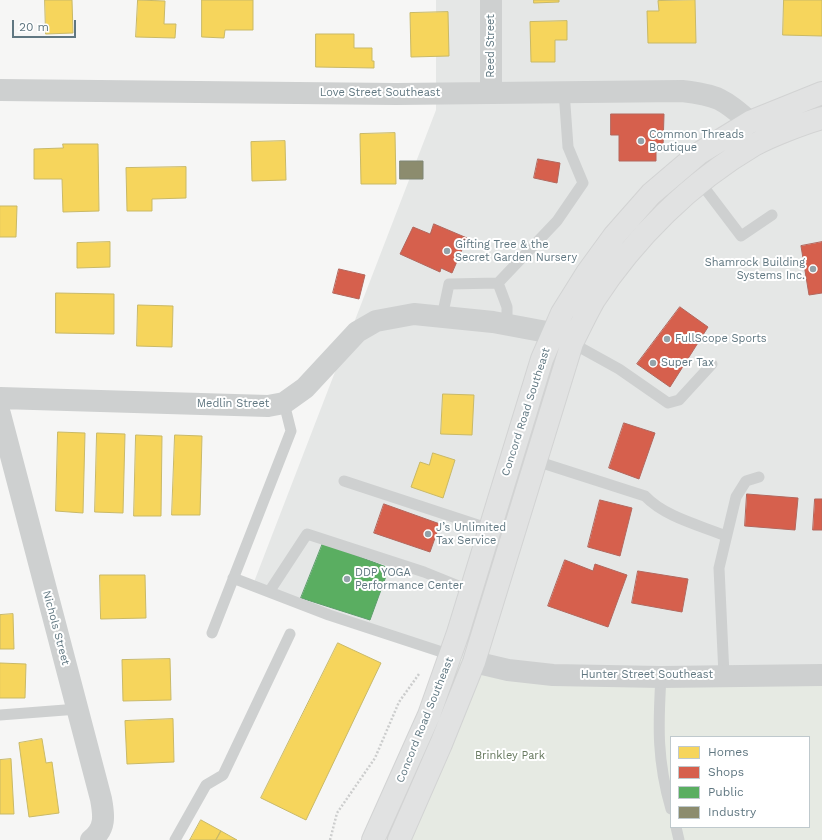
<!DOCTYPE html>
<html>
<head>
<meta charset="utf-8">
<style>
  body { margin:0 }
  #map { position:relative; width:822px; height:840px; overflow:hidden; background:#f6f6f5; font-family:"Work Sans",sans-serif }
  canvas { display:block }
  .legend { position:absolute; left:670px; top:736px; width:140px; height:92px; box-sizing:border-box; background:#fff; border:1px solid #bfc9cd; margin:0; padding:5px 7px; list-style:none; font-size:12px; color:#607781 }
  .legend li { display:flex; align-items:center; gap:8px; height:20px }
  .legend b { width:20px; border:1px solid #bfc9cd }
  .scale { position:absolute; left:12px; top:20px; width:64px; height:18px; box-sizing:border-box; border:2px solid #607781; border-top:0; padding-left:5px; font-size:12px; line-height:14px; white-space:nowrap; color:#607781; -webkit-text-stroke:3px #fff; paint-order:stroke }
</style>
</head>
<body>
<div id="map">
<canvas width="822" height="840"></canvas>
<ul class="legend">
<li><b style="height:11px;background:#f6d55c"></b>Homes</li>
<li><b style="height:11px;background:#d6604d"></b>Shops</li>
<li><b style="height:11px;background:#5aae61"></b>Public</li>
<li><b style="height:11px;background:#8c8c6e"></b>Industry</li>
</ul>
<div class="scale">20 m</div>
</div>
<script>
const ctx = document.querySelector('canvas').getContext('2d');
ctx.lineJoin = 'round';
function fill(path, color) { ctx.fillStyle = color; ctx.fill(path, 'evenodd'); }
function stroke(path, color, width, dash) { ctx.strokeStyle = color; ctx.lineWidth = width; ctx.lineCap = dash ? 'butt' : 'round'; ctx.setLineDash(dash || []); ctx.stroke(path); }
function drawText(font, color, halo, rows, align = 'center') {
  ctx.font = font + ' "Work Sans",sans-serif'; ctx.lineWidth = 4; ctx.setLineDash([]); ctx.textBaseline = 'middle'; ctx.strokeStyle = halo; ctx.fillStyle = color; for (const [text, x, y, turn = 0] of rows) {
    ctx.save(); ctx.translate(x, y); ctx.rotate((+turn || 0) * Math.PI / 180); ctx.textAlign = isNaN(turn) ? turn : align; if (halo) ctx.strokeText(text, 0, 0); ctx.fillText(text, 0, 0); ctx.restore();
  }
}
fill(new Path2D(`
  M 436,0 L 822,0 L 822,675 L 380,840 L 361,840 L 462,659 L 254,582 L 436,110 Z`), '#e5e7e6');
fill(new Path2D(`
  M 462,659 L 508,670 L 822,675 L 822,840 L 375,840 ZM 671,737 L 809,737 L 809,827 L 671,827 Z`), '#e6eae3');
const homes = new Path2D(`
  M 45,0 L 72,0 L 73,33 L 46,34 Z
  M 138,0 L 165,1 L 164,24 L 176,24 L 175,38 L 136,37 Z
  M 202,0 L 253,0 L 253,30 L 225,30 L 224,38 L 202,37 Z
  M 534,0 L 559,0 L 559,2 L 534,3 Z
  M 695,0 L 696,43 L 648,43 L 647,11 L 659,11 L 658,1 Z
  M 784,0 L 822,0 L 822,36 L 783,35 Z
  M 448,12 L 449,56 L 411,57 L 410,13 Z
  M 567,21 L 567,40 L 555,40 L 555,62 L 531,62 L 530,22 Z
  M 316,34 L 354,34 L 354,48 L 372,48 L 372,61 L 374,61 L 374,68 L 316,67 Z
  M 395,133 L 396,184 L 361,184 L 360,134 Z
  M 285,141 L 286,180 L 252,181 L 251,142 Z
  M 63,144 L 98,144 L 99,211 L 63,212 L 62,179 L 34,179 L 34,149 L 63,148 Z
  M 186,167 L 186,198 L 152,199 L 152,211 L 127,211 L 126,168 Z
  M 0,206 L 17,206 L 16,237 L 0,237 Z
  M 110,242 L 110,267 L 77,268 L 77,243 Z
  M 56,293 L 114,294 L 114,334 L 56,333 Z
  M 138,305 L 173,306 L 172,347 L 137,346 Z
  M 443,394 L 474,395 L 472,435 L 441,434 Z
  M 58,432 L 85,433 L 83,513 L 56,511 Z
  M 97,433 L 125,434 L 123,513 L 95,512 Z
  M 136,435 L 162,436 L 161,516 L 134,516 Z
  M 175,435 L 202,436 L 200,515 L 172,515 Z
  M 433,453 L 455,460 L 443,498 L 411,487 L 420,462 L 429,465 Z
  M 100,575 L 145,575 L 146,618 L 101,619 Z
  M 13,614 L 14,649 L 0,649 L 0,615 Z
  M 338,643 L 381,663 L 306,820 L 261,798 Z
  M 170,659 L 171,700 L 123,701 L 122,660 Z
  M 0,663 L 26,664 L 25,698 L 0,698 Z
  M 173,719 L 174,762 L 127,764 L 125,721 Z
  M 42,739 L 46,763 L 52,762 L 59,813 L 29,817 L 19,743 Z
  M 11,759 L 14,814 L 0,814 L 0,760 Z
  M 201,820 L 221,831 L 216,840 L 190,840 Z
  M 221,831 L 237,840 L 216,840 Z`);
fill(homes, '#f6d55c');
stroke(homes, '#c9b967', 1);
const shops = new Path2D(`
  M 611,114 L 664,114 L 663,148 L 656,148 L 656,161 L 619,161 L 619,135 L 611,135 Z
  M 538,159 L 560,163 L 557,183 L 534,178 Z
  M 434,224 L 467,238 L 452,273 L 441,268 L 440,272 L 400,254 L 413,227 L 430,234 Z
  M 822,242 L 822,293 L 809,295 L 801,246 Z
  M 339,269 L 365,275 L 359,299 L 333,293 Z
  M 680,307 L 708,327 L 670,387 L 637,364 Z
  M 624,423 L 655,433 L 639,479 L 609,468 Z
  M 747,494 L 798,498 L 795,530 L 745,526 Z
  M 815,499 L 822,499 L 822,530 L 813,530 Z
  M 600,500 L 632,508 L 620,556 L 588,547 Z
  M 384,504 L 440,524 L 430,552 L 374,533 Z
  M 565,560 L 593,571 L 595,564 L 627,575 L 608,627 L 548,606 Z
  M 638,571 L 688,579 L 682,612 L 632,603 Z`);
fill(shops, '#d6604d');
stroke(shops, '#b3675d', 1);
const public = new Path2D(`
  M 323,543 L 389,568 L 370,620 L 301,598 Z`);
fill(public, '#5aae61');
stroke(public, '#5c9e6b', 1);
const industry = new Path2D(`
  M 400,161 L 423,161 L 423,179 L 400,179 Z`);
fill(industry, '#8c8c6e');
stroke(industry, '#7f8674', 1);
const secondary = new Path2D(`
  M 373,840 L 429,715 L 458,633 L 542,359 L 562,313 L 587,273 L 614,236 L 651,194 L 698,154 L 750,122 L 822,93
  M 399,840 L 441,744 L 474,662 L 572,343 C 579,329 586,314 594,300 C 634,238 691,182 754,145 C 770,136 804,123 822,118`);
stroke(secondary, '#d2d3d3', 24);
stroke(new Path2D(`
  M 330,840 L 337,813 L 375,758 L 399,702 L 419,674`), '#cccdcd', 2.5, [2, 2]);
stroke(new Path2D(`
  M 700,182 L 741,236 L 772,215
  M 498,283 L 507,307 L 507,325
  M 442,317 L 449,284 L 498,283 L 557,221 L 583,183 L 568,147 L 564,91
  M 572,343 L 619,369 L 668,403 L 679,400 L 712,364
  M 536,461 L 645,496 C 665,517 699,525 726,536
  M 344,481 L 490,529
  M 233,578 L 329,615 L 451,655
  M 269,592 L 307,534 L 424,572 L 471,591
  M 212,633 L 291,431 L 284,403
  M 724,675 L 719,568 L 736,497 L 746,481 L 759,477
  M 661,677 C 658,726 657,761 671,809
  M 0,715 L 78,709
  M 676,827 L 679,840
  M 175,840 L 206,785 L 223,775 L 290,634`), '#ced0d0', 11);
stroke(new Path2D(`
  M 491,0 L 491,92
  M 0,90 L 396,94 L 682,91 C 718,95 723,99 750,122
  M 0,398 L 268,406 L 284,403 L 305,388 L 357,332 L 376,321 L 414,314 L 493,322 L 552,333
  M 0,414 L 101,799 C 104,815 106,829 91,840
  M 474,662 L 508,670 L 553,675 L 661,677 L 822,675`), '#ced0d0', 22);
stroke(secondary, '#e1e2e2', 22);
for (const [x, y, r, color] of [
  [641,141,4,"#94a3aa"],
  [447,251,4,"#94a3aa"],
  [813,269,4,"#94a3aa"],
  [667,339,4,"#94a3aa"],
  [653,363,4,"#94a3aa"],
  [428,534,4,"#94a3aa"],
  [347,579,4,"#94a3aa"]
]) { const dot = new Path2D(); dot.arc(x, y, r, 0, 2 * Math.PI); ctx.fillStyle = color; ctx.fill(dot); stroke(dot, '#fff', 1.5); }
drawText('11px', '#607781', '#fff', [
  ["Reed Street",491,46,-90],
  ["Love Street Southeast",380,93],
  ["Medlin Street",233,404],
  ["Concord Road Southeast",526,412,-72],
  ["Nichols Street",56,628,75],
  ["Hunter Street Southeast",647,675],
  ["Concord Road Southeast",425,720,-68]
]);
drawText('11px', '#607781', '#fff', [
  ["Common Threads",649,135],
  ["Boutique",649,148],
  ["Gifting Tree & the",455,245],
  ["Secret Garden Nursery",455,258],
  ["Shamrock Building",805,263,"right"],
  ["Systems Inc.",805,276,"right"],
  ["FullScope Sports",675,339],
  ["Super Tax",661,363],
  ["J’s Unlimited",436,528],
  ["Tax Service",436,541],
  ["DDP YOGA",355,573],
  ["Performance Center",355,586]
], 'left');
drawText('11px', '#67795f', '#fff', [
  ["Brinkley Park",510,756]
]);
</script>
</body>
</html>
